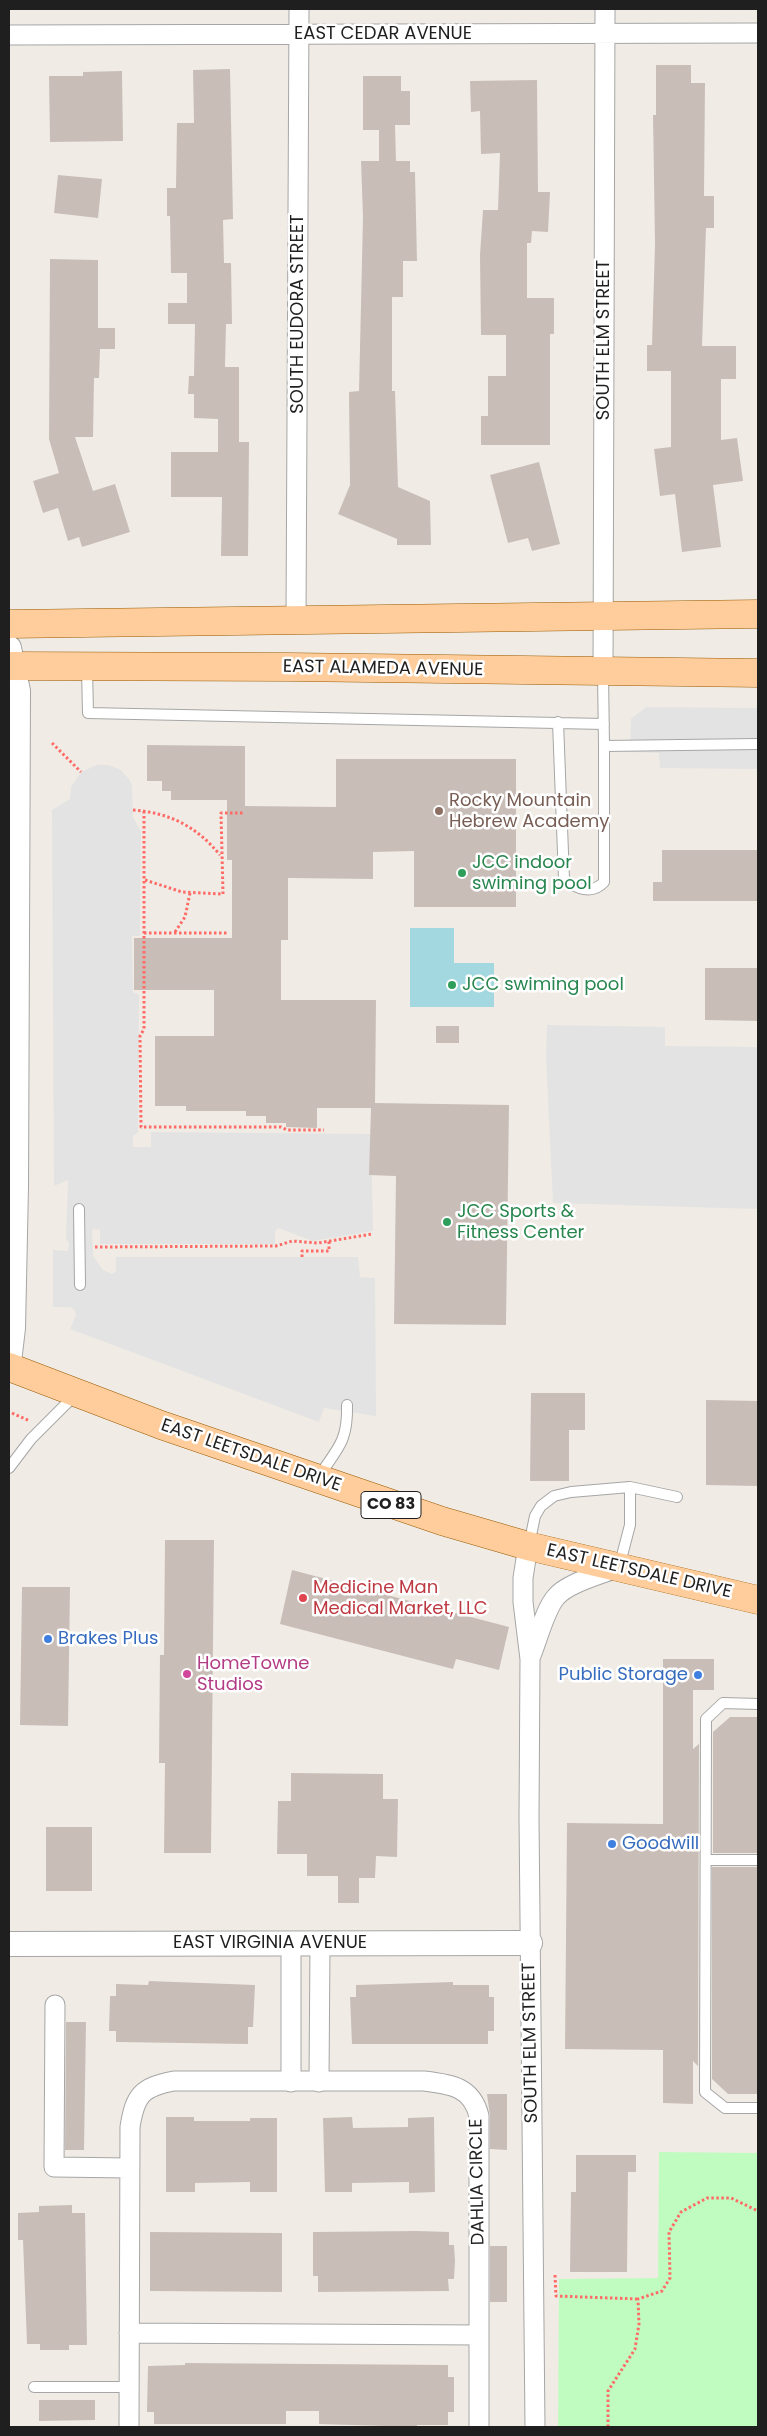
<!DOCTYPE html>
<html>
<head>
<meta charset="utf-8">
<style>
  body { margin:0 }
  #map { position:relative; width:767px; height:2436px; overflow:hidden; background:#f0ece5; font-family:Poppins,sans-serif }
  canvas { display:block }
  .frame { position:absolute; inset:0; border:10px solid #1f1f1f; pointer-events:none }
</style>
</head>
<body>
<div id="map">
<canvas width="767" height="2436"></canvas>
<div class="frame"></div>
</div>
<script>
const ctx = document.querySelector('canvas').getContext('2d');
ctx.lineJoin = 'round';
function fill(path, color) { ctx.fillStyle = color; ctx.fill(path, 'evenodd'); }
function stroke(path, color, width, dash) { ctx.strokeStyle = color; ctx.lineWidth = width; ctx.lineCap = dash ? 'butt' : 'round'; ctx.setLineDash(dash || []); ctx.stroke(path); }
function drawText(font, color, halo, rows, align = 'center') {
  ctx.font = font + ' Poppins,sans-serif'; ctx.lineWidth = 5; ctx.setLineDash([]); ctx.textBaseline = 'middle'; ctx.strokeStyle = halo; ctx.fillStyle = color; for (const [text, x, y, turn = 0] of rows) {
    ctx.save(); ctx.translate(x, y); ctx.rotate((+turn || 0) * Math.PI / 180); ctx.textAlign = isNaN(turn) ? turn : align; if (halo) ctx.strokeText(text, 0, 0); ctx.fillText(text, 0, 0); ctx.restore();
  }
}
fill(new Path2D(`
  M 659,2152 L 758,2153 L 758,2427 L 558,2427 L 559,2279 L 658,2278 Z`), '#c0fcc0');
fill(new Path2D(`
  M 646,707 L 758,708 L 758,769 L 660,768 L 659,753 L 630,752 L 631,719 Z
  M 97,765 L 109,765 L 121,770 L 128,778 L 132,785 L 133,817 L 141,831 L 140,936 L 132,936 L 133,993 L 139,994 L 138,1132 L 133,1136 L 133,1147 L 151,1147 L 151,1132 L 371,1134 L 373,1231 L 313,1241 L 278,1228 L 275,1231 L 275,1244 L 100,1244 L 100,1230 L 94,1229 L 92,1231 L 93,1256 L 103,1270 L 112,1274 L 116,1271 L 116,1257 L 358,1257 L 360,1277 L 375,1278 L 376,1416 L 324,1408 L 319,1422 L 70,1329 L 76,1315 L 75,1311 L 71,1307 L 53,1307 L 53,1250 L 68,1251 L 69,1243 L 66,1238 L 68,1180 L 54,1186 L 52,810 L 70,799 L 71,787 L 81,772 Z
  M 547,1025 L 665,1027 L 665,1046 L 758,1047 L 758,1209 L 553,1203 L 546,1057 Z`), '#e3e3e3');
fill(new Path2D(`
  M 410,928 L 454,928 L 454,963 L 494,963 L 494,1007 L 410,1007 Z`), '#a3d8e0');
fill(new Path2D(`
  M 656,65 L 691,65 L 691,83 L 705,83 L 704,196 L 714,196 L 714,228 L 706,228 L 702,346 L 736,346 L 736,379 L 721,379 L 721,440 L 737,438 L 743,481 L 713,485 L 721,547 L 682,552 L 675,494 L 660,496 L 654,449 L 671,447 L 671,371 L 647,371 L 647,345 L 652,345 L 655,244 L 653,115 L 656,115 Z
  M 230,69 L 233,219 L 223,220 L 224,263 L 231,263 L 232,324 L 226,324 L 225,367 L 239,367 L 239,442 L 249,442 L 248,556 L 221,556 L 222,497 L 171,497 L 171,452 L 218,452 L 218,419 L 194,418 L 194,394 L 188,394 L 189,376 L 194,376 L 195,324 L 168,324 L 168,303 L 187,303 L 187,273 L 171,273 L 170,216 L 167,216 L 167,188 L 176,188 L 177,123 L 194,123 L 193,70 Z
  M 122,71 L 123,141 L 50,142 L 49,76 L 83,76 L 83,72 Z
  M 363,76 L 401,76 L 401,91 L 410,91 L 410,125 L 395,125 L 396,161 L 410,161 L 410,172 L 415,172 L 417,261 L 403,261 L 403,297 L 392,297 L 392,391 L 395,391 L 398,487 L 430,501 L 431,545 L 397,545 L 397,539 L 338,514 L 350,485 L 349,392 L 359,391 L 363,217 L 361,161 L 379,161 L 379,130 L 363,130 Z
  M 537,80 L 538,192 L 550,192 L 548,232 L 532,231 L 531,243 L 527,243 L 527,298 L 554,298 L 554,334 L 550,334 L 550,445 L 481,445 L 481,416 L 488,416 L 488,376 L 506,376 L 506,335 L 481,335 L 480,255 L 483,210 L 498,210 L 500,153 L 481,154 L 480,111 L 471,112 L 470,81 Z
  M 58,175 L 102,179 L 98,218 L 54,213 Z
  M 50,259 L 98,260 L 98,328 L 115,328 L 115,349 L 100,349 L 99,378 L 94,378 L 93,437 L 75,437 L 93,491 L 115,484 L 130,532 L 82,547 L 79,537 L 68,541 L 58,508 L 43,513 L 33,481 L 59,473 L 49,439 Z
  M 539,462 L 560,544 L 532,551 L 528,538 L 508,543 L 490,475 Z
  M 147,745 L 245,746 L 245,806 L 336,807 L 336,759 L 516,759 L 516,907 L 414,907 L 414,851 L 373,852 L 373,879 L 288,878 L 288,940 L 281,940 L 281,1000 L 376,1000 L 375,1103 L 509,1105 L 506,1325 L 394,1324 L 396,1176 L 369,1175 L 371,1108 L 317,1108 L 317,1128 L 286,1127 L 286,1123 L 266,1123 L 266,1116 L 246,1116 L 246,1111 L 186,1111 L 186,1106 L 155,1106 L 155,1036 L 214,1036 L 214,990 L 134,990 L 134,938 L 232,938 L 232,860 L 227,860 L 227,800 L 171,800 L 171,791 L 162,791 L 162,781 L 147,781 Z
  M 662,850 L 758,850 L 758,901 L 653,901 L 653,882 L 662,882 Z
  M 705,968 L 758,968 L 758,1021 L 705,1020 Z
  M 436,1026 L 459,1026 L 459,1043 L 436,1043 Z
  M 531,1393 L 585,1393 L 585,1430 L 569,1430 L 569,1481 L 530,1481 Z
  M 706,1400 L 758,1401 L 758,1486 L 706,1485 Z
  M 165,1540 L 214,1540 L 211,1853 L 164,1853 L 165,1763 L 159,1763 L 160,1655 L 164,1655 Z
  M 292,1570 L 509,1627 L 499,1670 L 456,1659 L 453,1669 L 280,1624 Z
  M 22,1587 L 70,1587 L 68,1726 L 20,1725 Z
  M 663,1659 L 714,1659 L 714,1690 L 693,1690 L 693,1749 L 699,1744 L 698,2066 L 693,2061 L 693,2104 L 663,2103 L 663,2050 L 565,2049 L 567,1823 L 663,1824 Z
  M 730,1717 L 758,1717 L 758,1853 L 713,1853 L 713,1732 Z
  M 291,1773 L 383,1774 L 383,1799 L 398,1799 L 397,1857 L 376,1856 L 375,1878 L 359,1878 L 359,1903 L 338,1903 L 338,1876 L 307,1876 L 307,1854 L 277,1854 L 278,1801 L 291,1801 Z
  M 46,1827 L 92,1827 L 92,1891 L 46,1891 Z
  M 712,1867 L 758,1867 L 758,2094 L 728,2094 L 712,2079 Z
  M 149,1981 L 255,1985 L 253,2027 L 248,2027 L 248,2044 L 116,2042 L 116,2031 L 109,2031 L 110,1996 L 116,1996 L 116,1984 L 148,1985 Z
  M 453,1982 L 453,1985 L 489,1985 L 489,1997 L 494,1997 L 494,2031 L 488,2031 L 488,2044 L 352,2044 L 350,1997 L 356,1997 L 356,1985 Z
  M 66,2022 L 86,2022 L 84,2150 L 65,2150 Z
  M 487,2094 L 507,2094 L 507,2150 L 490,2149 L 490,2116 Z
  M 166,2117 L 194,2117 L 194,2121 L 250,2121 L 250,2118 L 277,2118 L 277,2192 L 250,2192 L 250,2182 L 195,2183 L 195,2192 L 166,2192 Z
  M 352,2117 L 353,2128 L 408,2127 L 408,2118 L 434,2117 L 435,2192 L 409,2193 L 409,2182 L 352,2183 L 352,2192 L 325,2192 L 323,2118 Z
  M 576,2155 L 636,2155 L 636,2172 L 628,2172 L 627,2272 L 570,2272 L 571,2192 L 576,2192 Z
  M 72,2205 L 72,2213 L 85,2213 L 87,2345 L 69,2345 L 69,2350 L 40,2350 L 40,2344 L 27,2344 L 23,2240 L 18,2240 L 18,2213 L 39,2212 L 39,2206 Z
  M 417,2231 L 449,2232 L 449,2245 L 454,2245 L 455,2261 L 454,2279 L 448,2279 L 449,2291 L 318,2292 L 318,2276 L 313,2276 L 313,2232 Z
  M 150,2232 L 282,2233 L 282,2292 L 150,2291 Z
  M 490,2246 L 507,2246 L 507,2302 L 490,2302 Z
  M 185,2363 L 448,2365 L 448,2377 L 454,2377 L 454,2412 L 448,2412 L 448,2425 L 417,2425 L 417,2427 L 319,2424 L 319,2411 L 286,2411 L 286,2424 L 154,2424 L 154,2412 L 147,2412 L 148,2366 L 185,2365 Z
  M 39,2400 L 95,2400 L 95,2420 L 39,2421 Z`), '#c9bdb8');
const service = new Path2D(`
  M 87,668 L 88,713 L 604,724
  M 603,673 L 604,746 L 758,744
  M 558,722 L 564,879 C 576,889 592,895 604,882 L 604,746
  M 79,1209 L 80,1285
  M 9,1468 L 31,1439 L 75,1395
  M 319,1476 C 338,1448 348,1441 347,1405
  M 529,1545 L 535,1516 L 541,1506 L 554,1496 L 571,1492 L 630,1487 L 677,1497
  M 619,1567 L 630,1525 L 630,1487
  M 758,1704 L 723,1703 L 706,1719 L 705,2092 L 725,2108 L 758,2108
  M 706,1860 L 758,1860
  M 34,2387 L 129,2387`);
const minor = new Path2D(`
  M 9,35 L 758,33
  M 296,619 L 299,9
  M 603,672 L 605,9
  M 528,1546 L 523,1578 L 523,1602 L 530,1659 L 529,1817 L 535,2427
  M 530,1658 C 537,1642 545,1609 556,1597 C 567,1583 602,1574 619,1567
  M 291,1943 L 291,2082
  M 55,2005 L 54,2167 L 129,2168
  M 319,2082 L 320,1943
  M 129,2333 L 479,2335
  M 129,2427 L 130,2127 C 135,2095 142,2087 174,2081 L 424,2081 C 451,2084 472,2087 479,2116 L 479,2427`);
const tertiary = new Path2D(`
  M 9,648 L 18,691 L 16,1187 L 13,1328 L 9,1362
  M 9,1944 L 530,1943`);
const primary = new Path2D(`
  M 9,624 L 758,614
  M 9,666 L 289,667 L 758,673
  M 9,1367 L 161,1425 L 442,1521 L 528,1546 L 758,1600`);
stroke(service, '#a6a6a6', 12);
stroke(minor, '#a6a6a6', 21);
stroke(tertiary, '#a6a6a6', 26);
stroke(primary, '#9a5b00', 29);
stroke(new Path2D(`
  M 52,743 L 81,772
  M 133,810 C 170,813 196,826 220,855
  M 144,811 L 144,1029 L 140,1036 L 141,1127 L 281,1127 L 287,1130 L 324,1130
  M 145,880 L 182,892 L 223,894 L 221,813 L 243,813
  M 175,932 L 185,917 L 190,893
  M 144,933 L 229,933
  M 95,1247 L 276,1246 L 292,1241 L 318,1243 L 372,1234
  M 302,1257 L 302,1251 L 329,1251 L 329,1241
  M 12,1413 L 30,1421
  M 555,2275 L 556,2296 L 638,2299
  M 608,2427 L 608,2391 L 635,2349 L 639,2324 L 638,2299 L 662,2291 L 670,2278 L 669,2232 L 681,2212 L 707,2198 L 731,2198 L 758,2211`), '#ff6b67', 3, [2.5, 2.5]);
stroke(service, '#fff', 10);
stroke(minor, '#fff', 19);
stroke(tertiary, '#fff', 24);
stroke(primary, '#ffcc9b', 28);
for (const [x, y, r, color] of [
  [439,811,5,"#8d6e63"],
  [462,873,5,"#2e9e5b"],
  [452,985,5,"#2e9e5b"],
  [447,1222,5,"#2e9e5b"],
  [303,1598,5,"#e0444e"],
  [48,1639,5,"#3f7fe0"],
  [187,1674,5,"#d1479c"],
  [698,1675,5,"#3f7fe0"],
  [612,1844,5,"#3f7fe0"]
]) { const dot = new Path2D(); dot.arc(x, y, r, 0, 2 * Math.PI); ctx.fillStyle = color; ctx.fill(dot); stroke(dot, '#fff', 2); }
for (const [x, y, w] of [
  [391,1505,60]
]) { const box = new Path2D(); box.roundRect(x - w / 2, y - 13.5, w, 27, 4); ctx.fillStyle = '#fff'; ctx.fill(box); stroke(box, '#1f1f1f', 1); }
drawText('bold 16px', '#1f1f1f', null, [
  ["CO 83",391,1505]
]);
drawText('18px', '#1f1f1f', '#fff', [
  ["EAST CEDAR AVENUE",383,34],
  ["SOUTH EUDORA STREET",298,314,-90],
  ["SOUTH ELM STREET",604,340,-90],
  ["EAST ALAMEDA AVENUE",383,669,1],
  ["EAST LEETSDALE DRIVE",251,1456,19],
  ["EAST LEETSDALE DRIVE",639,1572,13],
  ["EAST VIRGINIA AVENUE",270,1943],
  ["SOUTH ELM STREET",531,2043,-91],
  ["DAHLIA CIRCLE",478,2182,-91]
]);
drawText('18px', '#785e54', '#fff', [
  ["Rocky Mountain",449,801],
  ["Hebrew Academy",449,822]
], 'left');
drawText('18px', '#27864d', '#fff', [
  ["JCC indoor",472,863],
  ["swiming pool",472,884],
  ["JCC swiming pool",462,985],
  ["JCC Sports &",457,1212],
  ["Fitness Center",457,1233]
], 'left');
drawText('18px', '#be3a42', '#fff', [
  ["Medicine Man",313,1588],
  ["Medical Market, LLC",313,1609]
], 'left');
drawText('18px', '#366cbe', '#fff', [
  ["Brakes Plus",58,1639],
  ["Public Storage",688,1675,"right"],
  ["Goodwill",622,1844]
], 'left');
drawText('18px', '#b23c85', '#fff', [
  ["HomeTowne",197,1664],
  ["Studios",197,1685]
], 'left');
</script>
</body>
</html>
